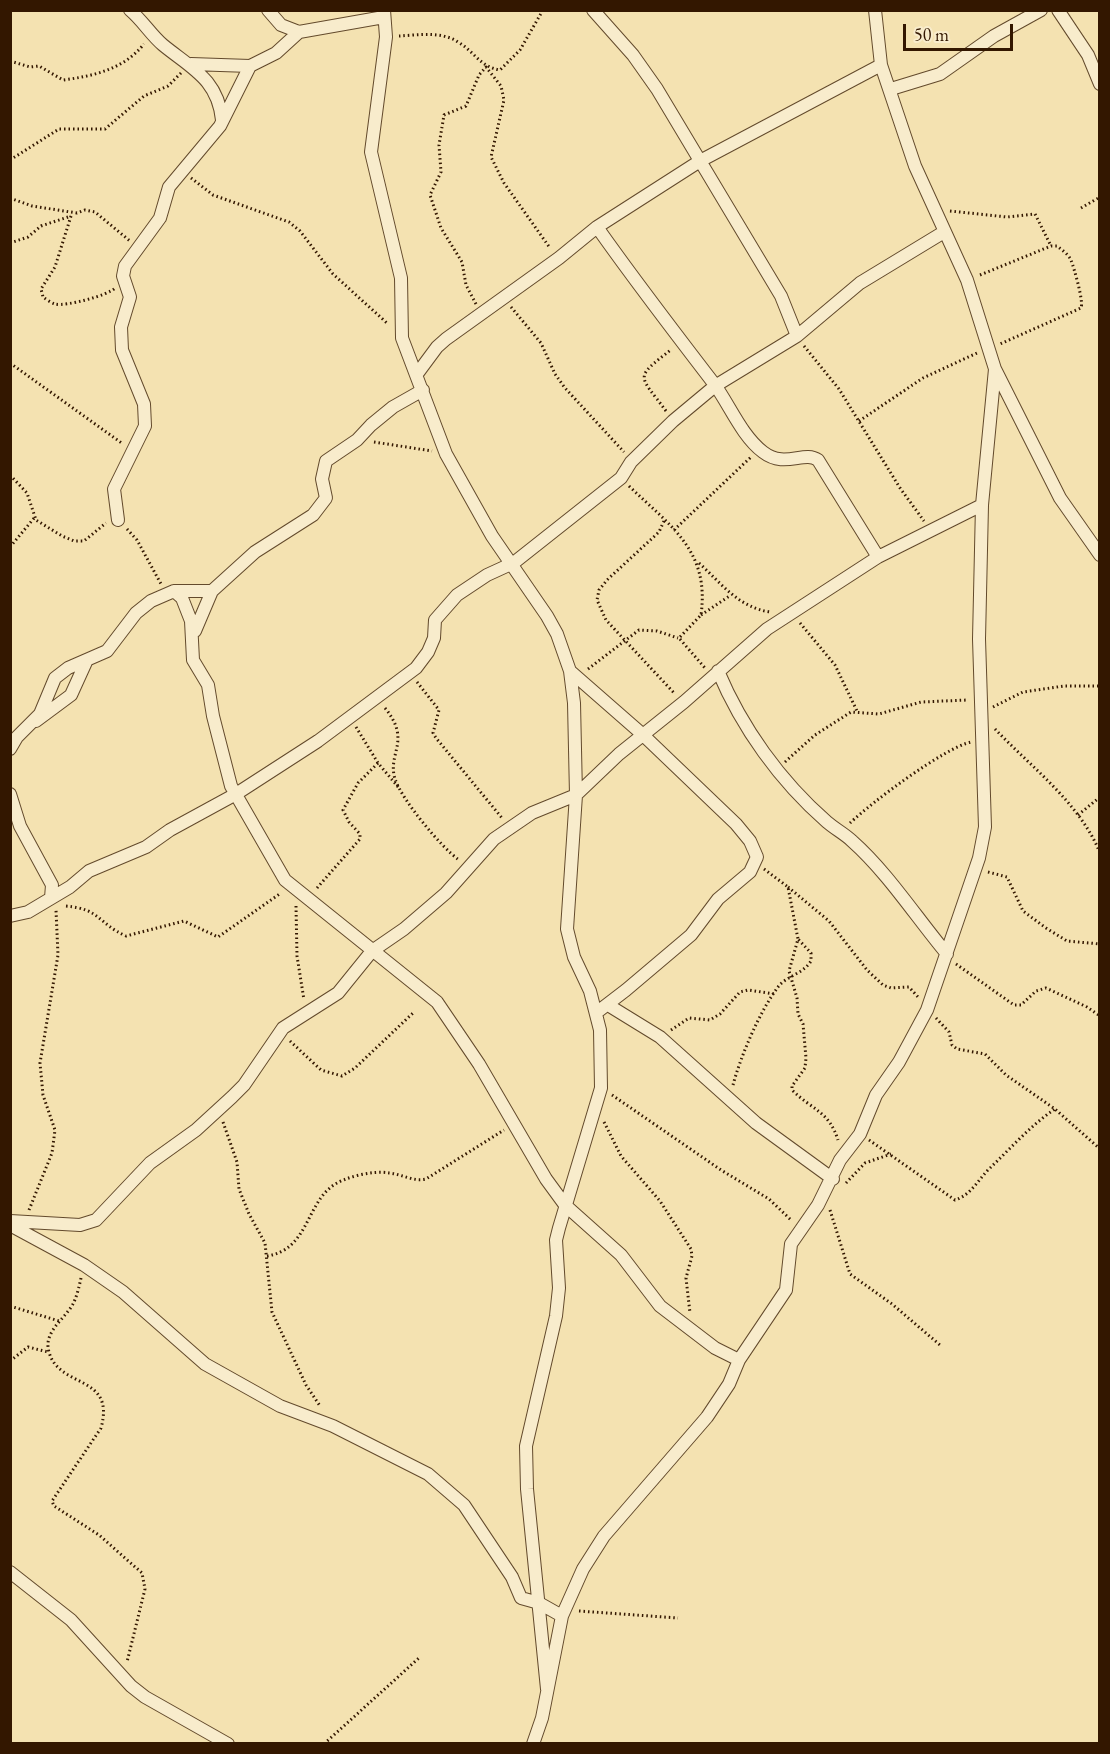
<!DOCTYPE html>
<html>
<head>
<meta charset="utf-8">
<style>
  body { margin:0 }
  #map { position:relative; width:1110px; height:1754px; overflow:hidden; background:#f4e2b1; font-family:"EB Garamond",serif }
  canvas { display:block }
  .frame { position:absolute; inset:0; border:12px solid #331700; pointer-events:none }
  .scale { position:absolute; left:903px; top:24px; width:110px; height:27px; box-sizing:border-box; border:3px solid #331700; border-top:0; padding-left:8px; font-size:18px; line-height:21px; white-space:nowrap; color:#331700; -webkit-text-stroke:4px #f8eccc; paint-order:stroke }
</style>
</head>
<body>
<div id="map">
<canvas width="1110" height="1754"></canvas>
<div class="frame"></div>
<div class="scale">50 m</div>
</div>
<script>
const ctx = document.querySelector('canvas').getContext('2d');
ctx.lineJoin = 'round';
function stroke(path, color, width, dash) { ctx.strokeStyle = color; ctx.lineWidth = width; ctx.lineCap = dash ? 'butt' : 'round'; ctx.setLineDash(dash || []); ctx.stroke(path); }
const minor = new Path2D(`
  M 130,10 C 143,21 151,35 163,45 C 191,68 218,79 222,120
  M 268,10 L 281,25 L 299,32
  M 384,10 L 386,37 L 371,152 L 401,278 L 402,338 L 446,454 L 492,536 L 547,616 L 557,634 L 570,671 L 574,703 L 576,795 L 567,929 L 574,957 L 590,991 L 600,1030 L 601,1088 L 559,1228 L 556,1240 L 559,1288 L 556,1316 L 526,1446 L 527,1489 L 547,1689
  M 593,10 L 633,55 L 657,89 L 781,296 L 797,336
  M 875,10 L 881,65 L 915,166 L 967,280 L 995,369 L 1060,498 L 1100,555
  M 1058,10 L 1088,55 L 1100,84
  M 191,64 L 250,66
  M 891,89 L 940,74 L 994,36 L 1041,10
  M 597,227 C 635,281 675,333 715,385 C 730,406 742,436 763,452 C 785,469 804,450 818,460 L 878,557
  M 417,374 L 437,347 L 446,339 L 559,258 L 597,227 L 700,161 L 881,65
  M 118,520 L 114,489 L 145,426 L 144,404 L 122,350 L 121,327 L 130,297 L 123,276 L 125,266 L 160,218 L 169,187 L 220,126 L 250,66 L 276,53 L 299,32 L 384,17
  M 511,565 L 621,478 L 631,462 L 673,421 L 715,386 L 797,336 L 860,283 L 944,232
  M 174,591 L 182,598 L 191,621 L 193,660 L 208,685 L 213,716 L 231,786 L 285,880 L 437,1002 L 479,1064 L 546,1179 L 565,1205 L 621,1255 L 660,1306 L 715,1348 L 739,1360
  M 195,631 L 212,591
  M 570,671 L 642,734 L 736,824 L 750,841 L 757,857 L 750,872 L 718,899 L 691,935 L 626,990 L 596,1013
  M 718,671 C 742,728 780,781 827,822 C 835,829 845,834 852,841 C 888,873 916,917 947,954
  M 36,721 L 71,695 L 86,662
  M 10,749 L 17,737 L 40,714 L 55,678 L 68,668 L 107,651 L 136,613 L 151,601 L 174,591 L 212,591 L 255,552 L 313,515 L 326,498 L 322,479 L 326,461 L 357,440 L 371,425 L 393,407 L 423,390
  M 10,794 L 20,826 L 52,885 L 51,898
  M 10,916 L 28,912 L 70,887 L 89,871 L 146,847 L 170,830 L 236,794 L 318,741 L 416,668 L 428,652 L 434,638 L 435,620 L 457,595 L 487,575 L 511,564
  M 608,1005 L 660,1037 L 756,1123 L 833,1179
  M 10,1221 L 80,1225 L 96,1220 L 150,1163 L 196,1130 L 232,1097 L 244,1085 L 283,1028 L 338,993 L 372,951 L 404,929 L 446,893 L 494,839 L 532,813 L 576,795 L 619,754 L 684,702 L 767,629 L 878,557 L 982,505
  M 10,1225 L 84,1265 L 123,1292 L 205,1364 L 280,1406 L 333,1426 L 428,1474 L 464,1505 L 512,1577 L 521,1598 L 539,1603 L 562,1616
  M 10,1572 L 71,1620 L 131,1686 L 145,1697 L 228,1744
  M 533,1744 L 542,1718 L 562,1616 L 583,1569 L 604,1536 L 707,1417 L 729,1384 L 739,1360 L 786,1290 L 791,1244 L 818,1205 L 840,1160 L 860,1134 L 876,1095 L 899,1062 L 927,1010 L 965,899 L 979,858 L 985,827 L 979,639 L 982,505 L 995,369`);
stroke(minor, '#634a2c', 14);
stroke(new Path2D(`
  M 10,13 L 13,10
  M 399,36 C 417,35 442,31 458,42 C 474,51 480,67 500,70 L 520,50 L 543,10
  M 10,61 L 30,67 L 39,66 L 63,80 C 94,76 124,69 144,44
  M 10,160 L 59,129 L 105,129 L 144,96 L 168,86 L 181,73
  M 191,178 L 213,195 L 289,222 L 300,231 L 333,274 L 388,324
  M 10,198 L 32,206 L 77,213 L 85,210 L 95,212 L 130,241
  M 1081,208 L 1100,197
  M 950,211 L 1007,217 L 1035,214 L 1051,246
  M 71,216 L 55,267 L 41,289 L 43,297 C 46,299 51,303 55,304 C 65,307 109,295 115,288
  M 10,243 L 28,237 L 41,226 L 71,216
  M 980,275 L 1051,246 L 1057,246 C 1062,250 1068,254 1071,260 C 1074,268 1084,302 1081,308 L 1000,344
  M 476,304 L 466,285 L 462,262 L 441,228 L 430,195 L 441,172 L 439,145 L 444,115 L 466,106 L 479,75 L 486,67 L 501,86 L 504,100 L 491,157 L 504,183 L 550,248
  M 511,307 L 541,343 L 555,374 L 565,388 L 624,452
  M 804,346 L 839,389 L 900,488 L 924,521
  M 10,363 L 123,444
  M 666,411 C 639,374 633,379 672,349
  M 859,421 L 923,378 L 977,353
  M 374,442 L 432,451
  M 10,475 L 27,493 L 36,520 L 62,536 L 74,541 L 84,541 L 106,523
  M 629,486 C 670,526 710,550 701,615 L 679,638 L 705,668
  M 664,521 L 659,532 L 607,580 L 599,590 L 597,600 L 606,620 L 675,694
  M 127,529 L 137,540 L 161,584
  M 674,530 L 751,457
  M 10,547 L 35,517
  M 699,563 C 722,584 738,607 770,612
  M 701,615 L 731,595
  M 800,623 L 835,665 L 857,711
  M 588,669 L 639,630 L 657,631 L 678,638
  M 417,682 L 439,710 L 433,733 L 436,738 L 502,818
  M 993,707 L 1023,692 L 1064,686 L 1100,686
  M 385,708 C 412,741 387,753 395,779 C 402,800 441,847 459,860
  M 356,727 L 378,763 L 399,788
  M 995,729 C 1031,767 1080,803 1100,853
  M 785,762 L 815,735 L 851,712 L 879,714 L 921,702 L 968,700
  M 1078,815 L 1100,797
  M 850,823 C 872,802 944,748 971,742
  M 764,869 L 788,887 L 798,939 L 789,971 L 797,998 L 798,1014 L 803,1024 L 806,1058 L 805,1068 L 792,1086 L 792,1090 C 812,1110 829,1111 838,1140
  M 988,872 L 1007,877 L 1023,911 L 1046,928 L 1067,941 L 1100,944
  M 788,887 L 829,921 L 867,970 L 883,985 L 891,988 L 909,987 L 918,997
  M 317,888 L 360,839 L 360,834 L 349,822 L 343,810 L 358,783 L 378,763
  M 66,906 C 101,909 97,923 126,936 L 184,921 L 218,937 L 281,893
  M 296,906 L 297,956 L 304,1000
  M 956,964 L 1014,1005 L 1021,1005 L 1036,991 L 1046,988 L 1087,1007 L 1100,1016
  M 936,1018 L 949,1032 L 952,1045 L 957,1049 L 985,1054 L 1006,1075 L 1055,1109 L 1100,1149
  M 671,1030 L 689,1018 L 710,1020 L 720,1014 L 740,992 L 748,990 L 775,994
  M 290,1041 L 321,1070 L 342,1076 L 355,1068 L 413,1013
  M 733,1085 C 741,1055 760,1011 778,987 C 786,976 803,974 811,961 L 811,953 L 798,939
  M 612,1095 L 721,1170 L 769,1199 L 791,1220
  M 223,1122 L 237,1162 L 239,1189 L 249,1214 L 265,1243 L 272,1312 L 306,1385 L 320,1406
  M 604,1122 L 621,1156 L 660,1201 L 691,1249 L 692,1256 L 686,1278 L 690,1313
  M 869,1140 L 955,1200 C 971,1195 978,1180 989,1169 C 1010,1149 1031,1125 1055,1109
  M 846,1183 L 865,1163 L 891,1154
  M 29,1210 L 52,1153 L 55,1130 L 43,1095 L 40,1063 L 58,955 L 56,910
  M 830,1210 L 850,1274 L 892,1304 L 940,1345
  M 267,1256 C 307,1250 306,1207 331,1187 C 343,1177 374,1170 389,1173 C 402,1174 413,1182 426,1179 L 504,1130
  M 81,1278 C 79,1287 77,1296 73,1304 C 64,1320 43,1332 49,1352 C 59,1389 116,1374 101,1428 L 52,1501 L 54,1506 L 99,1535 L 142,1573 L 145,1589 L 127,1662
  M 10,1306 L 59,1321
  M 10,1361 L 28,1347 L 48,1352
  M 579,1611 L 678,1618
  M 324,1744 L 420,1657`), '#331700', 3, [1.5, 3]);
stroke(minor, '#f8eccc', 12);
</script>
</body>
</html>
